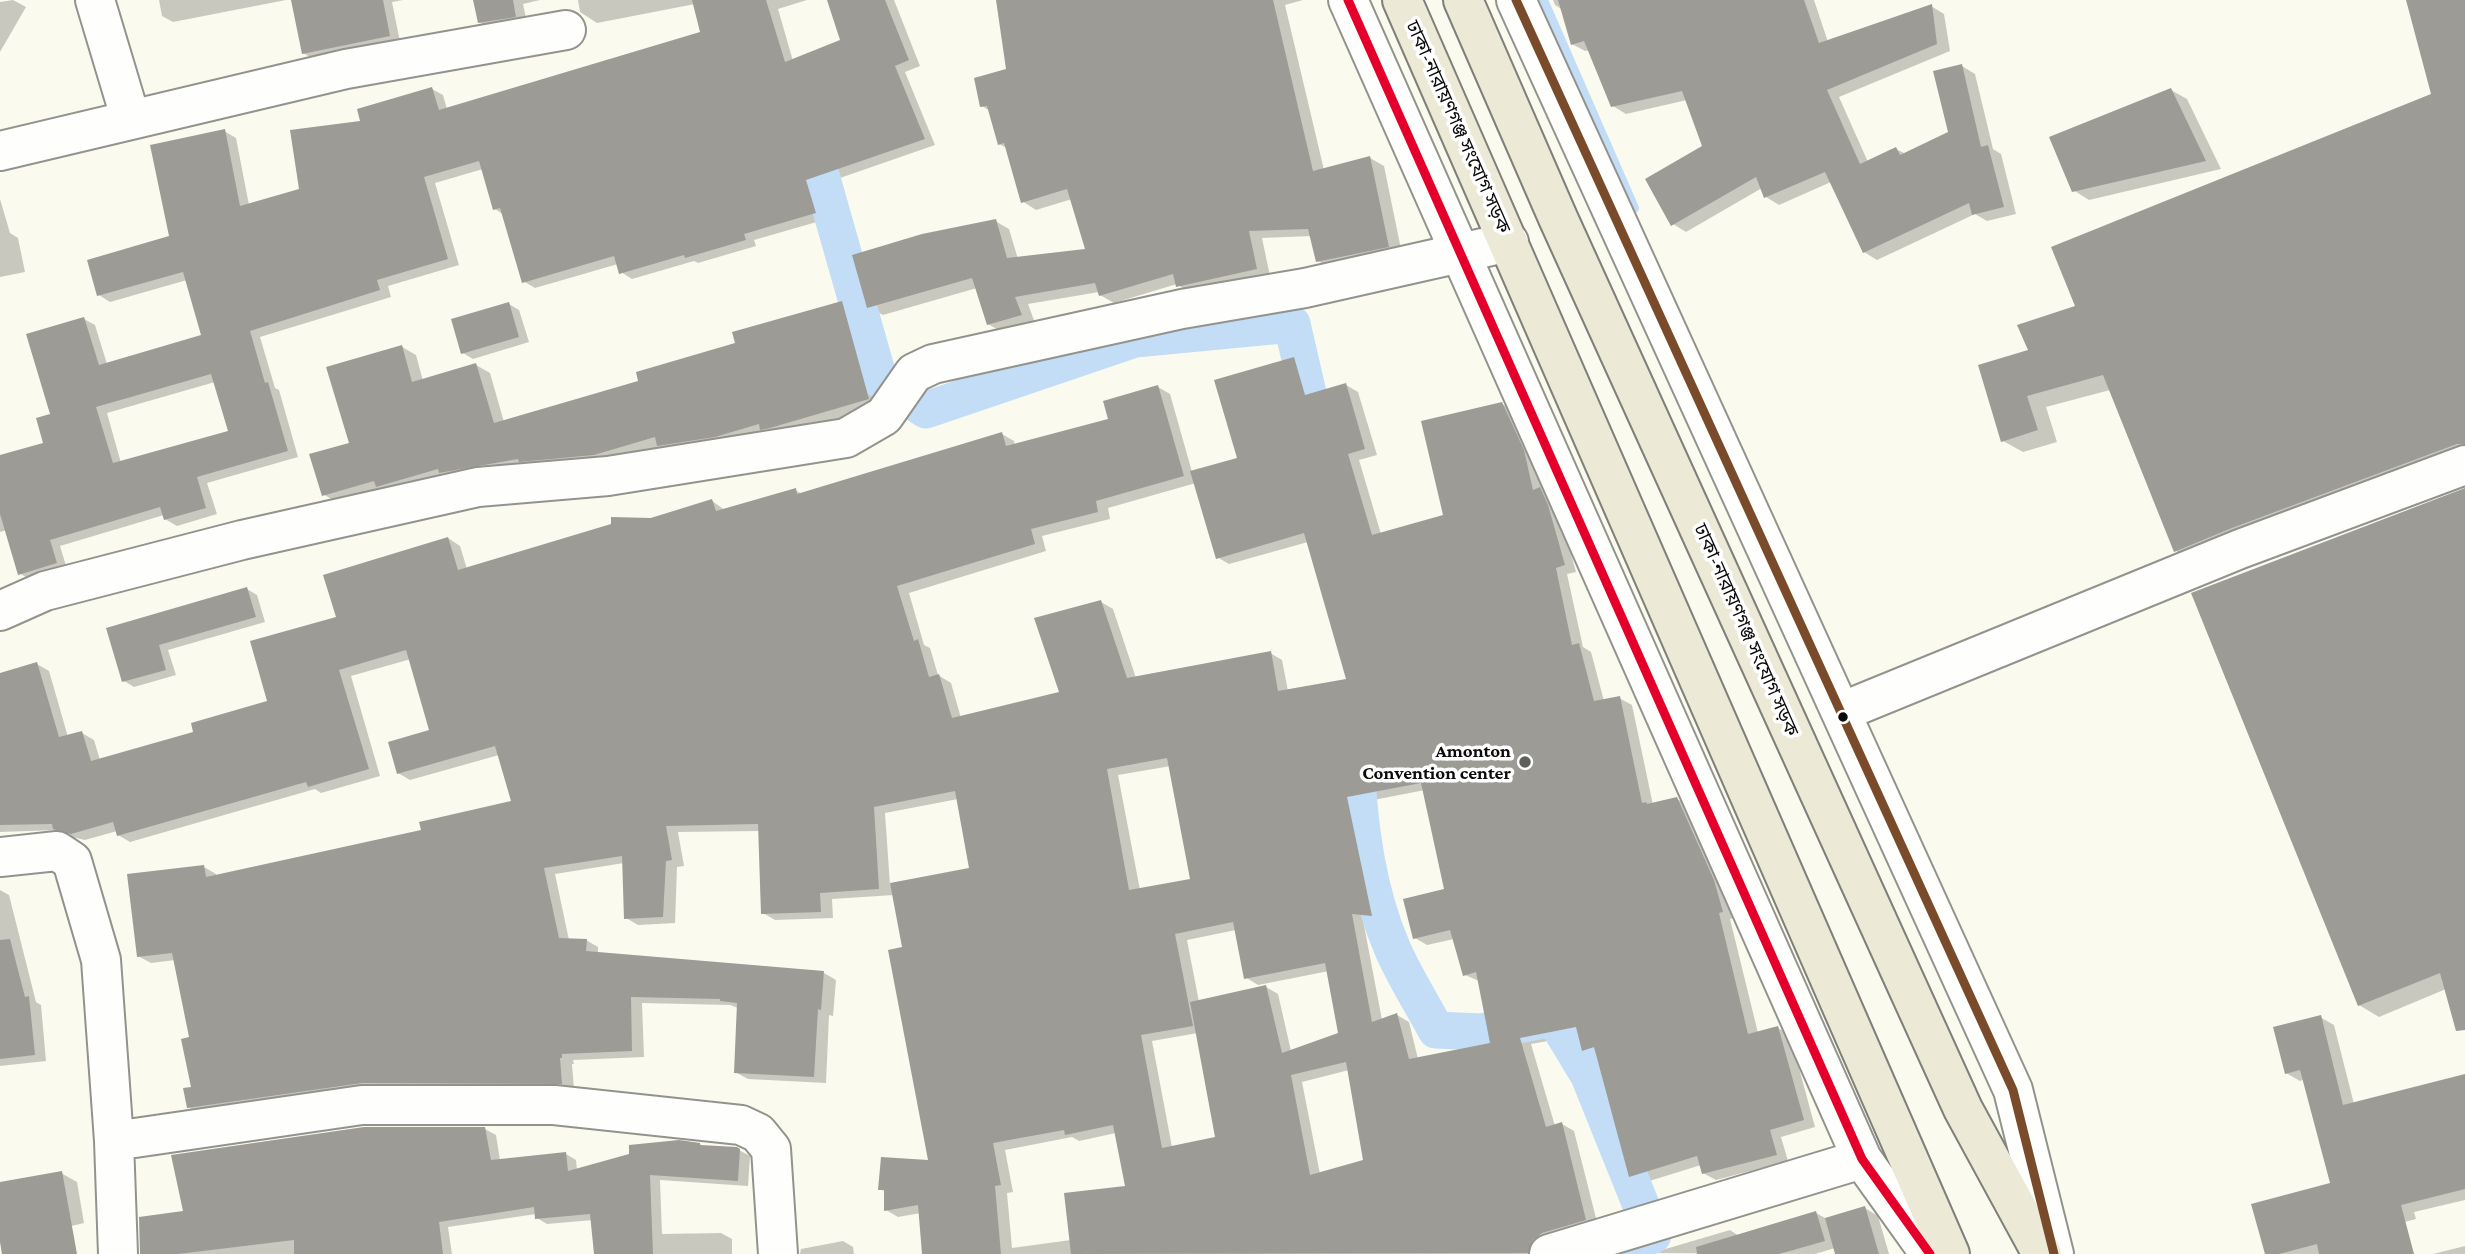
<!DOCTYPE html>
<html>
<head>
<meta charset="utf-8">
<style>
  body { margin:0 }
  canvas { display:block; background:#fafaef }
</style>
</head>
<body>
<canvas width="2465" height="1254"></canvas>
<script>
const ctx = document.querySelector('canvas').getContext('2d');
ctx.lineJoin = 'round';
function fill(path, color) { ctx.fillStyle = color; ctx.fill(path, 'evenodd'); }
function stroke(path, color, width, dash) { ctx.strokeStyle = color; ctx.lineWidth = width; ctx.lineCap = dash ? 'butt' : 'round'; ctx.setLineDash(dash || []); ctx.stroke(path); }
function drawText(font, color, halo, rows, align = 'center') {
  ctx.font = font + ' "Crimson Pro","Noto Sans Bengali",serif'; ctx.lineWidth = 7; ctx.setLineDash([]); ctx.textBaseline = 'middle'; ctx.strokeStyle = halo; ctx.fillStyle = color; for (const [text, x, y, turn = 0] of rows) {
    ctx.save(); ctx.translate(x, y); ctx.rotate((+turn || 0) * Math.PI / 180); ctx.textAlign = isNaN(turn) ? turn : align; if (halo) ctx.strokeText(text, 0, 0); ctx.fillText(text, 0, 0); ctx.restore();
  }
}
fill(new Path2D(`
  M 13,0 L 26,7 L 0,52 L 0,2 Z
  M 159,0 L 286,0 L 173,22 L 162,16 Z
  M 293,0 L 403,0 L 392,2 L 400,42 L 315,60 L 303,53 Z
  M 475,0 L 540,0 L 523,4 L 527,23 L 491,29 L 479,22 Z
  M 578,0 L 807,0 L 778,9 L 793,61 L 842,41 L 829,0 L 894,0 L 920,66 L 905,72 L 935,145 L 817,186 L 827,219 L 754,240 L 756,246 L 698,263 L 694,261 L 632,279 L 621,272 L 618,264 L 535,288 L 523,281 L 504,215 L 495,209 L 483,169 L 435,183 L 459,265 L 388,286 L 391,297 L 260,337 L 275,388 L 279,390 L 298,457 L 207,483 L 217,514 L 177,526 L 165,519 L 164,515 L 60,546 L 67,569 L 31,580 L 19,573 L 7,530 L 0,532 L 0,457 L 45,444 L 84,319 L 95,325 L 107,364 L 204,336 L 187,280 L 110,302 L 99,295 L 171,237 L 224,131 L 236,138 L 249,205 L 300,190 L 363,122 L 432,89 L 443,95 L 447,109 L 702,33 L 695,4 L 597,23 L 580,12 ZM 215,382 L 230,433 L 121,463 L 107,413 Z
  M 997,0 L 1303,0 L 1285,5 L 1324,170 L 1370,158 L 1384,166 L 1402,254 L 1332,269 L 1318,261 L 1312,236 L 1262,238 L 1270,276 L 1191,294 L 1177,284 L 1114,303 L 1100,295 L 1099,292 L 1028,304 L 1035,323 L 1002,332 L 988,324 L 977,288 L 883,315 L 869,307 L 995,221 L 1009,229 L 1018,259 L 1088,251 L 1072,199 L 1036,210 L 1022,201 L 1007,148 L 999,144 L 990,111 L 982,106 L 1008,70 Z
  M 1553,0 L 1814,0 L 1828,42 L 1931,6 L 1944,14 L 1950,51 L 1839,97 L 1868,162 L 1896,149 L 1906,154 L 1950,133 L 1962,66 L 1975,74 L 1993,149 L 2001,154 L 2016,214 L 1987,221 L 1975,214 L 1877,260 L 1864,252 L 1831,182 L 1779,205 L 1766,197 L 1762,188 L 1686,232 L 1673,224 L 1704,147 L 1687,100 L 1626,114 L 1613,106 L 1590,50 L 1585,51 L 1572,44 L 1563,10 L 1555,5 Z
  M 2408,0 L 2465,0 L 2465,460 L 2196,563 L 2176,551 L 2110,390 L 2046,407 L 2057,442 L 2023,452 L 2003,441 L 2031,351 L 2077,307 L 2433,95 Z
  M 2171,90 L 2187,99 L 2221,169 L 2089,200 L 2073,190 Z
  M 0,199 L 10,233 L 18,238 L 25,272 L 0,277 Z
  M 842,303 L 856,311 L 882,406 L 785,435 L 673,453 L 662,447 L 609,462 L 338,503 L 323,494 L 402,347 L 416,355 L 423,381 L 476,365 L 490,373 L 504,422 L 640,382 Z
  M 509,304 L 519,310 L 529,342 L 473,359 L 463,353 Z
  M 1294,359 L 1306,366 L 1314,394 L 1346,385 L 1358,392 L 1377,455 L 1359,460 L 1381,534 L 1445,516 L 1502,404 L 1515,411 L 1536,458 L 1543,491 L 1552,496 L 1560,513 L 1576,572 L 1567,574 L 1583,647 L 1591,652 L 1604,701 L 1619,698 L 1632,705 L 1653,805 L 1677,799 L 1690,806 L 1734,918 L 1730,919 L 1758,1033 L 1778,1028 L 1790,1035 L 1815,1127 L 1781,1137 L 1788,1161 L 1716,1180 L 1703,1173 L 1701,1165 L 1643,1183 L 1631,1176 L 1598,1056 L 1583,1049 L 1580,1035 L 1531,1044 L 1555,1126 L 1562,1124 L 1574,1131 L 1598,1226 L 1542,1254 L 924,1254 L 921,1213 L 898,1217 L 886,1210 L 886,1192 L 880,1189 L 930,1162 L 904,948 L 894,895 L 832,899 L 833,918 L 775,920 L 763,913 L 760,831 L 678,832 L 684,866 L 677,867 L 675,923 L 638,925 L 626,918 L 624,863 L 555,874 L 569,940 L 586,940 L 598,947 L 598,954 L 824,973 L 836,980 L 833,1016 L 829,1015 L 826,1083 L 748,1079 L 735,1072 L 738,1008 L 730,1005 L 642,1003 L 644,1057 L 573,1060 L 574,1064 L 572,1064 L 574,1090 L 200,1114 L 188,1107 L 193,1088 L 191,1039 L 175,960 L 151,963 L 138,956 L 204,867 L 216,874 L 216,877 L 423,832 L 513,803 L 499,755 L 410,780 L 398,773 L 432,732 L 411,659 L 351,676 L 380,776 L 321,793 L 315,789 L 130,842 L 118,835 L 117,831 L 85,840 L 68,836 L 58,830 L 0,832 L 0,675 L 37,664 L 49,671 L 68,737 L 82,733 L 94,740 L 100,760 L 195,733 L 269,703 L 338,618 L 448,538 L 460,546 L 467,569 L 712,501 L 725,510 L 795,490 L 802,494 L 1002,434 L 1014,441 L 1015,445 L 1110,421 L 1158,387 L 1170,394 L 1192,472 L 1239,459 ZM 1196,483 L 1217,557 L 1229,564 L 1308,542 L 1348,680 L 1288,691 L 1282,660 L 1270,653 L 1136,678 L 1113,609 L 1101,602 L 1061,693 L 961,718 L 951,683 L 938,675 L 930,648 L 924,645 L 909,593 L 1046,551 L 1042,536 L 1110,519 L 1108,508 ZM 1171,766 L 1192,880 L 1140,890 L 1118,775 ZM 1425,790 L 1446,890 L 1415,938 L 1427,945 L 1454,939 L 1465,975 L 1479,981 L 1492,1045 L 1418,1059 L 1409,1022 L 1397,1015 L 1382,1020 L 1363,920 L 1383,921 L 1358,803 ZM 958,799 L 971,869 L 890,885 L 885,813 ZM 1236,930 L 1245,977 L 1258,985 L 1329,971 L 1340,1034 L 1291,1051 L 1278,994 L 1266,987 L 1199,1002 L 1187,940 ZM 1198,1033 L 1217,1139 L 1172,1147 L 1152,1041 ZM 1349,1070 L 1365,1161 L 1320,1174 L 1302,1082 ZM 1116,1133 L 1127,1187 L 1071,1240 L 1012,1248 L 1007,1193 L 1013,1192 L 1005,1150 L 1072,1137 L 1079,1141 Z
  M 2465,490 L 2465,1008 L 2446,989 L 2379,1017 L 2359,1005 Z
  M 247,589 L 257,595 L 265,622 L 168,650 L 176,675 L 134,687 L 124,681 L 109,629 Z
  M 0,890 L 9,895 L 36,1002 L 41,1005 L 46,1061 L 0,1066 Z
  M 2320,1017 L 2334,1025 L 2354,1104 L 2465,1078 L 2465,1200 L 2414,1212 L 2416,1219 L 2360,1234 L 2320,1254 L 2267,1254 L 2332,1184 L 2305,1079 L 2300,1081 L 2286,1073 Z
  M 485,1129 L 496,1135 L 500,1160 L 566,1154 L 576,1160 L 577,1170 L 700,1144 L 704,1147 L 737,1149 L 750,1156 L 748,1186 L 660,1180 L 662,1234 L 721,1233 L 732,1239 L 732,1254 L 596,1254 L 593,1220 L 547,1224 L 537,1218 L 536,1214 L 448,1227 L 452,1254 L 142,1254 L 185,1212 Z
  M 61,1173 L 77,1182 L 84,1223 L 0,1243 L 0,1184 Z
  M 1865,1208 L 1878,1216 L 1889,1254 L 1837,1254 L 1835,1248 L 1815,1254 L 1652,1253 L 1730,1230 L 1739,1236 L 1816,1213 L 1827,1219 Z
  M 843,1241 L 853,1247 L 854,1254 L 800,1254 L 801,1249 Z
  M 2465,1246 L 2465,1254 L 2433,1254 Z`), '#0003');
stroke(new Path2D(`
  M 1543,0 L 1634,208`), '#c3ddf7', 10);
stroke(new Path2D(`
  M 807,126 L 879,379 L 926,410 L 1135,339 L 1292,324 L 1319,441
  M 1356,745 C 1357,814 1365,886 1393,950 C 1405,977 1422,1004 1436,1030 L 1481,1032 L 1554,1018 L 1589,1076 L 1653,1235 L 1637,1242`), '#c3ddf7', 37);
fill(new Path2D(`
  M 291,0 L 383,0 L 390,36 L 302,54 Z
  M 473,0 L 513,0 L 516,17 L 478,23 Z
  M 692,0 L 766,0 L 785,62 L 840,40 L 827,0 L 885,0 L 909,60 L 895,66 L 925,139 L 806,180 L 816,213 L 744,234 L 746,240 L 685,258 L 684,255 L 619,274 L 614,256 L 522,283 L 500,208 L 493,210 L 479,161 L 424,177 L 448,259 L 377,280 L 380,290 L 250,331 L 265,383 L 268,382 L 288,451 L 197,477 L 206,508 L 164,520 L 160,507 L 50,540 L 57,563 L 18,575 L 0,514 L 0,455 L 43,443 L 36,418 L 50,414 L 26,334 L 84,317 L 99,365 L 201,335 L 183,272 L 97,296 L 87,260 L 169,236 L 150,145 L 225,129 L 240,206 L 299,189 L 290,130 L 360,121 L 357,109 L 432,87 L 439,110 L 700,32 ZM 211,374 L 228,431 L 113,463 L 96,407 Z
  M 996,0 L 1273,0 L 1313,171 L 1370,156 L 1389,247 L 1316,262 L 1308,229 L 1249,231 L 1257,269 L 1176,287 L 1173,274 L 1099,296 L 1095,283 L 1015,297 L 1022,315 L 987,325 L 972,278 L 867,308 L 852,255 L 922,234 L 996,219 L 1007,258 L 1085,249 L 1067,189 L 1021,203 L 1004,143 L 998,145 L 987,106 L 980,107 L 974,78 L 1006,69 Z
  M 1558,0 L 1804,0 L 1819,43 L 1932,4 L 1937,44 L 1827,90 L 1860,164 L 1896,147 L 1900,155 L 1948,132 L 1933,71 L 1962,64 L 1981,147 L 1988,145 L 2004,207 L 1972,215 L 1969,203 L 1863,253 L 1825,172 L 1764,198 L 1756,177 L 1671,226 L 1645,179 L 1702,146 L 1682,91 L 1611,107 L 1584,41 L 1571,45 Z
  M 2406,0 L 2465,0 L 2465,444 L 2457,444 L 2232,528 L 2174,552 L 2103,375 L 2027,396 L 2038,430 L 2001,442 L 1978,365 L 2028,350 L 2017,325 L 2075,306 L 2051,247 L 2431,94 Z
  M 2171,88 L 2206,161 L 2072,192 L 2049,137 Z
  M 842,301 L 869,399 L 770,428 L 760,430 L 759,424 L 715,437 L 657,446 L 655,437 L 594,455 L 519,462 L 518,459 L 439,473 L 438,469 L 376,487 L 374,481 L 322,496 L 309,454 L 349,443 L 326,367 L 402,345 L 412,382 L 476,363 L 494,423 L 638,381 L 636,372 L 735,343 L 732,332 Z
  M 509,302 L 519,337 L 461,354 L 451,319 Z
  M 1294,357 L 1305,395 L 1346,383 L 1365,449 L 1348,454 L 1372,535 L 1443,515 L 1421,421 L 1502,402 L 1524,450 L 1533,490 L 1540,487 L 1548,505 L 1565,565 L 1556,568 L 1572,645 L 1579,643 L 1594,701 L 1620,696 L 1642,803 L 1646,802 L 1647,804 L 1677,797 L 1714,880 L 1723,912 L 1719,913 L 1748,1034 L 1778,1026 L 1804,1120 L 1770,1130 L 1777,1155 L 1702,1174 L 1697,1156 L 1629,1177 L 1594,1047 L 1582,1051 L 1576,1027 L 1520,1038 L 1546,1127 L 1562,1122 L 1586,1220 L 1542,1233 L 1533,1240 L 1528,1253 L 1071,1254 L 1064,1193 L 1125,1186 L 1113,1125 L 1065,1135 L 1064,1130 L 993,1143 L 1001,1185 L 995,1186 L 1001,1254 L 922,1254 L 918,1205 L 884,1211 L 884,1190 L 878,1190 L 881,1157 L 928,1160 L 888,950 L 902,947 L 890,883 L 969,868 L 955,791 L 874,807 L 879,889 L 820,893 L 821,912 L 761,914 L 758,824 L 666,826 L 672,860 L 666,861 L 663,917 L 624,919 L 622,856 L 544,868 L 559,938 L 587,939 L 586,951 L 824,971 L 821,1010 L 818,1009 L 814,1077 L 734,1073 L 737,1003 L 720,1001 L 720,999 L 631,997 L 632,1051 L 562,1054 L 562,1058 L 560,1058 L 562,1084 L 362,1083 L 187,1108 L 183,1088 L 191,1087 L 181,1039 L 189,1037 L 172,953 L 137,957 L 127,874 L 204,865 L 206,877 L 421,830 L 419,822 L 511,801 L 495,746 L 397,774 L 388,742 L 429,730 L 406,650 L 339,670 L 369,769 L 308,787 L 306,782 L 117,836 L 113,822 L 71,834 L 53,829 L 52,824 L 0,825 L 0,673 L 37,662 L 59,737 L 82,731 L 91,761 L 193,732 L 191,723 L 267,701 L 250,641 L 336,617 L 323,575 L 448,537 L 458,570 L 611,524 L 611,517 L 651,518 L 712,499 L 716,511 L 796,488 L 797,494 L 1002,432 L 1006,446 L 1108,419 L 1103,401 L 1158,385 L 1184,476 L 1096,501 L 1098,512 L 1031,529 L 1035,544 L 897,586 L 914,641 L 918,639 L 929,677 L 939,674 L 952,718 L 1059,692 L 1034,618 L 1101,600 L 1127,678 L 1271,651 L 1278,691 L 1346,679 L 1304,533 L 1216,559 L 1190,471 L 1237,458 L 1214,380 ZM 1167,758 L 1190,879 L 1129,890 L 1107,769 ZM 1421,783 L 1444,889 L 1403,899 L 1413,939 L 1450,930 L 1463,976 L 1476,972 L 1490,1043 L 1409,1059 L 1397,1013 L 1372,1022 L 1352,914 L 1372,916 L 1347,797 ZM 1233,922 L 1244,979 L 1325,963 L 1338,1033 L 1282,1053 L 1266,985 L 1190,1002 L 1215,1137 L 1162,1148 L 1141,1035 L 1193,1026 L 1175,934 ZM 1346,1062 L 1363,1160 L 1310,1175 L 1291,1075 Z
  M 2465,488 L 2465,1030 L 2456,1031 L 2440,973 L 2358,1006 L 2191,593 Z
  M 247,587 L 256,617 L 159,645 L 166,670 L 122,682 L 106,628 Z
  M 10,939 L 25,997 L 29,996 L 35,1055 L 0,1059 L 0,940 Z
  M 2321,1015 L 2343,1105 L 2465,1074 L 2465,1189 L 2401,1205 L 2414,1254 L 2319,1254 L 2317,1244 L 2279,1254 L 2265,1254 L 2251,1204 L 2330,1183 L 2300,1070 L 2285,1074 L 2273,1027 Z
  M 364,1127 L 485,1127 L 491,1160 L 566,1152 L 568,1171 L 629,1154 L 629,1145 L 679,1140 L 700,1143 L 700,1145 L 737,1147 L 740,1149 L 738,1181 L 650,1175 L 653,1254 L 594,1254 L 590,1214 L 535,1219 L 534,1207 L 439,1222 L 443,1254 L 294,1254 L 294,1240 L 178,1254 L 140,1254 L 139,1217 L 183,1211 L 171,1155 Z
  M 62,1171 L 77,1254 L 2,1254 L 0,1242 L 0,1182 Z
  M 1865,1206 L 1879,1254 L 1835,1254 L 1825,1218 Z
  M 1816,1211 L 1825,1241 L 1779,1254 L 1697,1254 L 1696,1247 Z`), '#9c9b95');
const minor = new Path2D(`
  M 95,0 L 131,120
  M 1348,0 L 1862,1159 L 1930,1254
  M 1516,0 L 2013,1090 L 2054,1254
  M 0,151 L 346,69 L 566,30
  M 0,611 L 45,591 L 242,540 L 478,487 L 608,476 L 846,438 L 884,416 L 914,373 L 933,364 L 1182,309 L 1305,288 L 1509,242
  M 1841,712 L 2240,549 L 2465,465
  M 0,857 L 57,851 L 72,861 L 101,960 L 114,1141 L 118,1254
  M 114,1141 L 362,1105 L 554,1105 L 741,1125 L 758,1133 L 771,1149 L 778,1254
  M 1549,1254 L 1862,1159`);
const major = new Path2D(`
  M 1402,0 L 1950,1254
  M 1463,0 L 1558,218 L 1963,1109 L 2042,1254`);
stroke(minor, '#93938e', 42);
stroke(major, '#80807b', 42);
stroke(minor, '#fefefd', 38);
stroke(major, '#ecead6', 38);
stroke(new Path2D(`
  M 1348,0 L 1862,1159 L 1930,1254`), '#e4002b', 9);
stroke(new Path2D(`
  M 1516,0 L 2013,1090 L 2054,1254`), '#7a4b2a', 9);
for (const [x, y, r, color] of [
  [1843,717,6,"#0b0b0b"],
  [1525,762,7,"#5f5f5b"]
]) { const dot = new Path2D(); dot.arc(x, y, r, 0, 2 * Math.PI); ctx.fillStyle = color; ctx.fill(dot); stroke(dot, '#fff', 2.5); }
drawText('19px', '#0b0b0b', '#fff', [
  ["ঢাকা-নারায়ণগঞ্জ সংযোগ সড়ক",1458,127,66],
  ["ঢাকা-নারায়ণগঞ্জ সংযোগ সড়ক",1746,630,66]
]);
drawText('bold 19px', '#0b0b0b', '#fff', [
  ["Amonton",1511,751],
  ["Convention center",1511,773]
], 'right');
</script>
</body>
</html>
